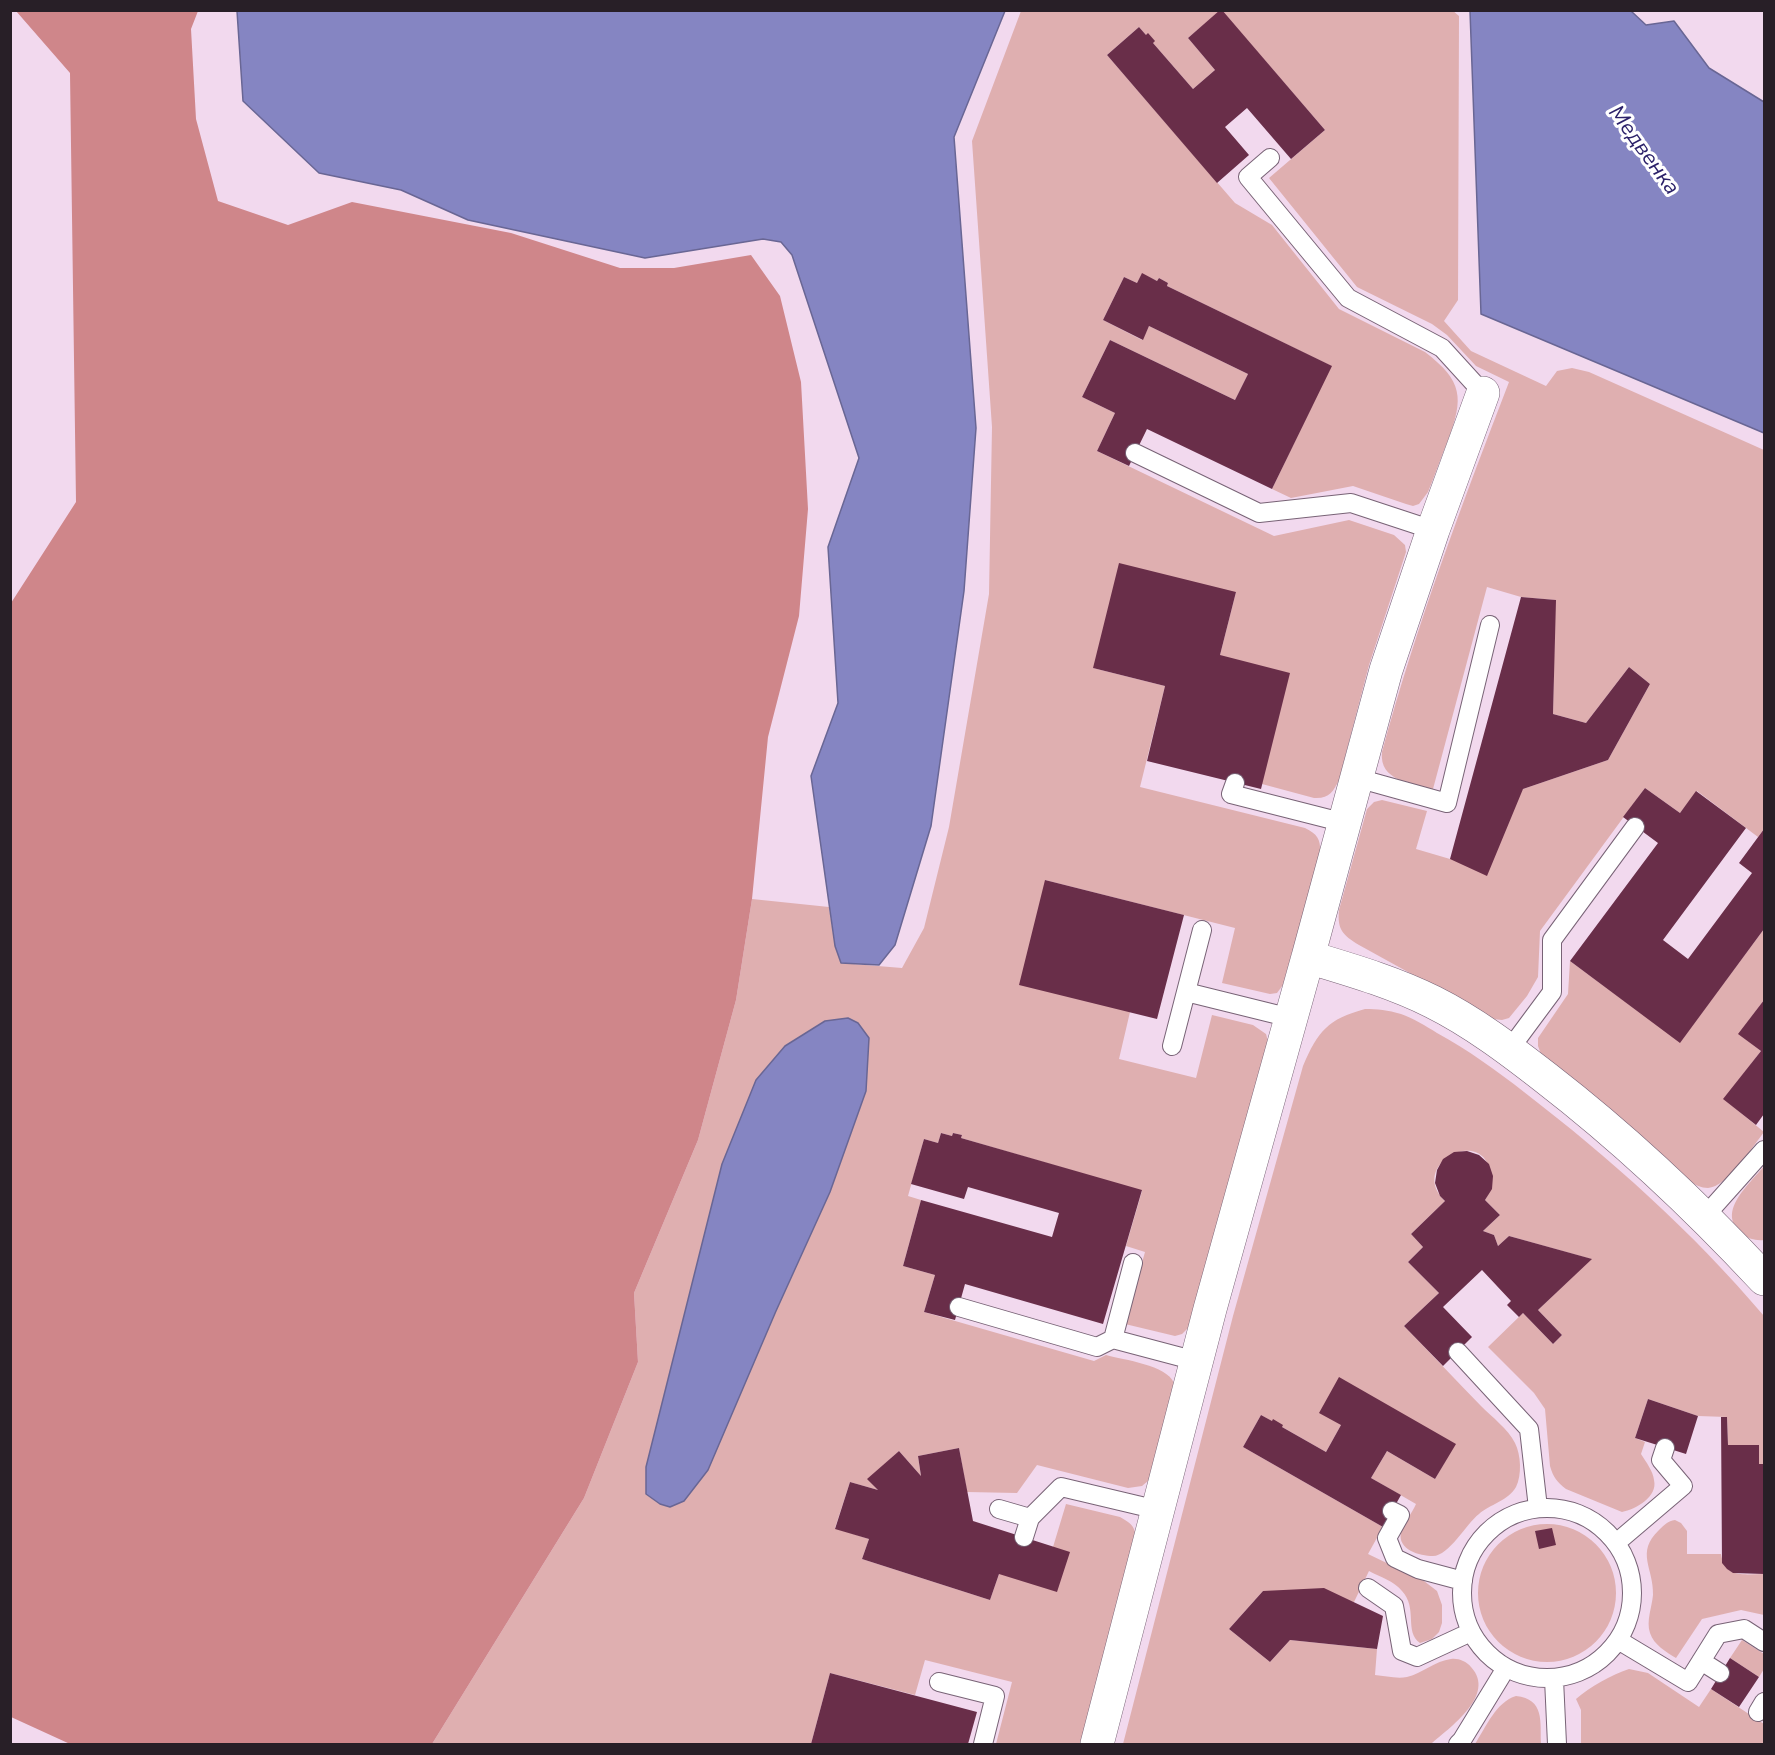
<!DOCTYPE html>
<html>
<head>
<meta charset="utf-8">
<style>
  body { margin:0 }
  #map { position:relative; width:1775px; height:1755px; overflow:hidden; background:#f2d9ee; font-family:"Nunito Sans",sans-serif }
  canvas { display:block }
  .frame { position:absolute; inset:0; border:12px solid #281f27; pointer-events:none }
</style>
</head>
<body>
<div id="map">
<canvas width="1775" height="1755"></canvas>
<div class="frame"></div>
</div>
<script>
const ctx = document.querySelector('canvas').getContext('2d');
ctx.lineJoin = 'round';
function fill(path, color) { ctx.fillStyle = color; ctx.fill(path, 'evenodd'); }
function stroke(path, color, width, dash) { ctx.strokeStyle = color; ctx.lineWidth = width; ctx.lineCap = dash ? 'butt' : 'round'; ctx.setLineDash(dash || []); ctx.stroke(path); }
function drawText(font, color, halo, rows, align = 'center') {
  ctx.font = font + ' "Nunito Sans",sans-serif'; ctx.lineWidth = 6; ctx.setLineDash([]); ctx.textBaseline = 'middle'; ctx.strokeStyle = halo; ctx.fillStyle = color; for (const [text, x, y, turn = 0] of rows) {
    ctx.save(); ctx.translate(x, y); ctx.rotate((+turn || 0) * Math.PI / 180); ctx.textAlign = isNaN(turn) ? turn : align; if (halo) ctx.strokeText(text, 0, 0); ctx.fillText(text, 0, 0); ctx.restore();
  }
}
fill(new Path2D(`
  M 1452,10 L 1459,16 L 1458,300 L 1444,321 L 1471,351 L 1546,386 L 1557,371 L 1572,368 L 1589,372 L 1764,450 L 1764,829 L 1758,837 L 1697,791 L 1680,813 L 1645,788 L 1540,931 L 1538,977 L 1527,996 L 1509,1018 L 1502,1020 L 1493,1019 L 1359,945 C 1343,935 1337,930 1339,910 L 1367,809 L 1374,802 L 1382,800 L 1427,811 L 1416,849 L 1450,859 L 1523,789 L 1608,760 L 1650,684 L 1629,667 L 1586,723 L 1553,714 L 1555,600 L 1521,597 L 1487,587 L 1433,789 C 1411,783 1379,781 1382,752 C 1416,626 1462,504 1509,382 L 1476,366 L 1447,335 L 1432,324 L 1357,287 L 1269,178 L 1325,130 L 1222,11 Z
  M 1021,11 L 1220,11 L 1188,38 L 1215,70 L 1193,89 L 1139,27 L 1107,55 L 1235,203 L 1272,225 L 1339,309 L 1425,352 C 1463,381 1464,398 1448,440 C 1441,457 1435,475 1428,492 L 1419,504 L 1413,506 L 1406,504 L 1353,486 L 1291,498 L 1272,489 L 1331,366 L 1167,286 L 1168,283 L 1159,278 L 1157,281 L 1142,274 L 1137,283 L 1124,277 L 1103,320 L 1142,340 L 1149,326 L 1248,374 L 1235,400 L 1110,340 L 1082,397 L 1115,413 L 1097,451 L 1274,536 L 1349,520 L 1394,535 L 1405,545 L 1406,552 L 1369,665 L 1339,780 C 1333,792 1329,799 1314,798 L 1262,784 L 1220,655 L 1236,592 L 1093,668 L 1165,686 L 1140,787 L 1305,828 C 1317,834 1321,839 1320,853 L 1283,985 L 1277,993 L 1270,994 L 1222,983 L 1235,928 L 1045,880 L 1130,1012 L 1119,1059 L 1196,1078 L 1212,1015 L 1253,1025 L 1266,1034 L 1268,1041 L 1188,1328 L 1182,1334 L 1175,1336 L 1125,1324 L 1145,1252 L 1126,1246 L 1142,1191 L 961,1138 L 962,1135 L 953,1133 L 952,1136 L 941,1133 L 938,1143 L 924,1139 L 908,1196 L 921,1200 L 903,1266 L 935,1275 L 924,1312 L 1094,1361 L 1106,1355 C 1124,1360 1167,1365 1174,1383 L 1149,1480 L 1142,1486 L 1128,1488 L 1037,1465 L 1017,1493 L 967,1492 L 959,1448 L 918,1456 L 921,1476 L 899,1451 L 868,1479 L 878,1490 L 850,1482 L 835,1528 L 869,1539 L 862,1559 L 990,1600 L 999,1574 L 1053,1547 L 1066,1504 L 1120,1517 C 1127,1521 1133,1524 1135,1532 L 1082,1744 L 996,1744 L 1012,1682 L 925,1660 L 915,1695 L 830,1673 L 811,1744 L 432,1744 L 584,1498 L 638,1362 L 634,1293 L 698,1140 L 736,1000 L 752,899 L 829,907 L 835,946 L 841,963 L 902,968 L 924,928 L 949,827 L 989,594 L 992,427 L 972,141 ZM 825,1021 L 866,1091 L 830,1192 L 776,1311 L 756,1080 L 785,1046 Z
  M 1764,929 L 1764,1000 L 1739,1034 L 1761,1051 L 1724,1099 L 1764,1132 C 1753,1146 1727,1187 1708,1188 C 1701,1188 1695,1185 1690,1181 L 1541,1054 L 1538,1046 L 1538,1038 L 1568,994 L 1570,961 L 1680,1042 Z
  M 1365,1009 C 1377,1009 1388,1010 1401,1014 C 1413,1018 1426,1026 1437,1033 C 1468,1050 1496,1070 1524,1092 C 1611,1159 1693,1232 1764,1316 L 1764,1464 L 1759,1464 L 1759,1445 L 1728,1445 L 1727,1417 L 1698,1416 L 1648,1399 L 1635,1438 L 1645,1442 L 1641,1454 C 1646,1462 1653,1471 1654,1480 C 1658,1497 1636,1509 1622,1512 L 1566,1489 C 1557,1482 1553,1477 1550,1466 L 1545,1409 L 1534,1393 L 1488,1347 L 1523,1313 L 1553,1344 L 1562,1335 L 1538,1310 L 1591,1259 L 1509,1236 L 1498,1246 L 1494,1235 L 1483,1231 L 1500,1215 L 1485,1200 C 1491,1190 1491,1185 1490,1173 C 1484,1125 1407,1164 1445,1201 L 1411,1234 L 1423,1247 L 1408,1262 L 1439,1293 L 1404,1326 C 1430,1353 1455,1379 1481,1406 C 1492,1417 1508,1429 1515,1443 C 1521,1455 1522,1475 1516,1487 C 1509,1500 1489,1505 1479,1514 C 1466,1524 1449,1556 1433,1556 C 1420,1556 1397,1550 1401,1532 C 1404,1523 1412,1513 1416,1504 L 1371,1478 L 1387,1451 L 1435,1479 L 1455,1444 L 1341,1425 L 1326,1452 L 1261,1415 L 1243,1447 L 1383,1527 L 1368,1554 L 1424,1581 L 1437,1591 L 1442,1605 L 1442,1623 L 1439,1632 L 1432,1639 L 1420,1643 C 1404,1632 1418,1608 1402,1591 C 1394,1581 1380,1577 1369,1571 L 1354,1602 L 1263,1591 L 1229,1629 L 1270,1662 L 1290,1640 L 1377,1649 L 1375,1675 C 1385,1676 1397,1679 1407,1677 C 1423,1673 1435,1661 1451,1659 C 1458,1658 1466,1661 1471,1667 C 1497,1695 1449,1728 1431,1744 L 1123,1744 L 1233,1316 L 1303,1066 C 1318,1031 1328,1019 1365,1009 Z
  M 1764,1166 L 1764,1240 C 1756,1241 1749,1239 1742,1234 C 1715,1212 1750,1184 1764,1166 Z
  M 1675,1520 L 1681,1523 L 1687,1531 L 1687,1554 L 1721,1554 C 1725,1579 1744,1574 1764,1574 L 1764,1615 L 1741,1610 L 1702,1619 L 1676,1658 C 1666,1652 1654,1645 1650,1633 C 1646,1621 1652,1607 1653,1595 C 1654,1568 1635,1553 1659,1530 C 1664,1525 1668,1521 1675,1520 Z
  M1478 1593a69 69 0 1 1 138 0a69 69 0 1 1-138 0Z
  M 1742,1640 L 1764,1654 L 1764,1669 L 1759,1677 L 1730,1658 Z
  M 1629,1669 L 1648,1673 L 1699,1707 L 1711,1689 L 1764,1724 L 1764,1744 L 1581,1744 L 1581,1710 L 1576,1699 C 1590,1687 1611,1675 1629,1669 Z
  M 1516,1696 C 1545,1699 1540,1722 1541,1744 L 1475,1744 C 1486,1727 1496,1702 1516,1696 Z`), '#dfafb0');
fill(new Path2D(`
  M 16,11 L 198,11 L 191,29 L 196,119 L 218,201 L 288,225 L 352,202 L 511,233 L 620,268 L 674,268 L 751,255 L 780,296 L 801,382 L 808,509 L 799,616 L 768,737 L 752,899 L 736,1000 L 698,1140 L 634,1293 L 638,1362 L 584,1498 L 432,1744 L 70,1744 L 11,1717 L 11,603 L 76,502 L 70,73 Z`), '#cf868a');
const water = new Path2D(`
  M 237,11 L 1005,11 L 954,137 L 976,428 L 964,591 L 931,826 L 895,945 L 879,965 L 841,963 L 835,946 L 811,776 L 838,703 L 828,547 L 859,458 L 792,255 L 781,242 L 763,239 L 645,258 L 468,220 L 401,190 L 319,173 L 243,101 Z
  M 1470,11 L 1631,11 L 1646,25 L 1674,21 L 1709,68 L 1764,102 L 1764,433 L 1481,314 Z
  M 848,1018 L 858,1023 L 869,1038 L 866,1091 L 830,1192 L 776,1311 L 708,1470 L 684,1501 L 670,1507 L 660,1504 L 646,1494 L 646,1467 L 722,1164 L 756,1080 L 785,1046 L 825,1021 Z`);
fill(water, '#8585c2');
stroke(water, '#696694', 1.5);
fill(new Path2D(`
  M 1220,10 L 1222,10 L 1325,130 L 1291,159 L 1247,108 L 1225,127 L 1249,155 L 1217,183 L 1107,55 L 1139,27 L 1146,35 L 1148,33 L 1155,41 L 1153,43 L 1193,89 L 1215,70 L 1188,38 Z
  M 1142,273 L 1157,281 L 1159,278 L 1168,283 L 1167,286 L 1332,366 L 1272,489 L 1147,429 L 1129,466 L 1097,451 L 1115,413 L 1082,397 L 1110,340 L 1235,400 L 1248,374 L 1149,326 L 1143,340 L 1103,320 L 1124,277 L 1137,283 Z
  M 1119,563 L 1236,592 L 1220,655 L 1290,673 L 1261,789 L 1147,761 L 1165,686 L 1093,668 Z
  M 1521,597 L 1556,600 L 1553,714 L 1586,723 L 1629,667 L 1650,684 L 1608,760 L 1523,789 L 1487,876 L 1450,859 Z
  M 1645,788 L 1680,813 L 1696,791 L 1746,828 L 1663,940 L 1688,959 L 1752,873 L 1739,863 L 1764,829 L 1764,929 L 1680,1043 L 1570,961 L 1658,843 L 1623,817 Z
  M 1045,880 L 1184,915 L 1157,1019 L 1019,985 Z
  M 1764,1000 L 1764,1114 L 1756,1125 L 1723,1099 L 1761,1051 L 1738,1034 Z
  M 941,1133 L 952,1136 L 953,1133 L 962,1135 L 961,1138 L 1142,1190 L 1103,1324 L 965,1284 L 955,1320 L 924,1312 L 935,1275 L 903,1266 L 921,1200 L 1052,1237 L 1059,1213 L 968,1187 L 964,1199 L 911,1184 L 924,1139 L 938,1143 Z
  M 1467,1151 L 1479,1155 L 1489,1164 L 1493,1176 L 1492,1189 L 1485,1200 L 1500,1215 L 1483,1231 L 1494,1235 L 1498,1246 L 1509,1236 L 1592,1259 L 1538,1310 L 1562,1335 L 1553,1344 L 1523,1313 L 1519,1317 L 1507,1305 L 1511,1301 L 1482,1270 L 1443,1307 L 1472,1337 L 1443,1366 L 1404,1326 L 1439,1293 L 1408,1262 L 1423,1247 L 1411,1234 L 1445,1201 L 1440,1196 L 1435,1183 L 1437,1170 L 1443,1159 L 1454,1152 Z
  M 1339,1377 L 1456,1444 L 1435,1479 L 1387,1451 L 1371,1478 L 1401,1495 L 1383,1527 L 1243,1447 L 1261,1415 L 1272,1421 L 1273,1419 L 1283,1425 L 1282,1427 L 1326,1452 L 1341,1425 L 1319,1413 Z
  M 1648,1399 L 1698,1416 L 1686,1454 L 1635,1438 Z
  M 1721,1417 L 1727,1417 L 1728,1445 L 1759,1445 L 1759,1464 L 1764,1464 L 1764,1574 L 1733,1573 L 1727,1569 L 1722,1563 Z
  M 959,1448 L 973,1521 L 1070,1552 L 1057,1592 L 999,1574 L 990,1600 L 862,1559 L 869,1539 L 835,1529 L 850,1482 L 878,1490 L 867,1479 L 899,1451 L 921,1476 L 918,1456 Z
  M 1552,1528 L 1556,1545 L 1539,1549 L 1535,1531 Z
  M 1324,1588 L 1383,1616 L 1377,1649 L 1290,1640 L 1270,1662 L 1229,1629 L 1263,1591 Z
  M 1730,1658 L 1759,1677 L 1739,1707 L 1711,1689 Z
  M 830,1673 L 977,1712 L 968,1744 L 811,1744 Z`), '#692e49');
const service = new Path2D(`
  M 1270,158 L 1248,177 L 1348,298 L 1442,348 L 1483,393
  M 1135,453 L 1259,513 L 1351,503 L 1433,530
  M 1357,778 L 1447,803 L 1490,625
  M 1235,783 L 1231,794 L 1345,823
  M 1186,992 L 1291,1018
  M 1172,1046 L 1202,930
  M 1509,1050 L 1552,992 L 1552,940 L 1635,827
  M 1705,1216 L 1764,1150
  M 959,1307 L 1097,1347 L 1113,1339 L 1196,1361
  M 1113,1339 L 1133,1263
  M 1458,1352 L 1529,1429 L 1538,1508
  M1462 1593a85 85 0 1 1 170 0a85 85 0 1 1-170 0Z
  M 999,1509 L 1030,1518 L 1061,1487 L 1158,1510
  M 1392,1511 L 1400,1515 L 1387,1538 L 1395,1558 L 1418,1569 L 1463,1581
  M 1024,1537 L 1030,1518
  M 1616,1543 L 1683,1486 L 1661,1460 L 1665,1448
  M 1368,1588 L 1394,1606 L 1402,1651 L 1417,1657 L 1471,1632
  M 1618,1640 L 1688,1682 L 1718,1634 L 1744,1629 L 1764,1642
  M 1701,1661 L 1720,1673
  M 1554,1679 L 1557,1744
  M 939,1682 L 995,1696 L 983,1744
  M 1758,1712 L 1764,1702
  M 1458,1744 L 1462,1740 L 1506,1668`);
const minor = new Path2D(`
  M 1483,393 L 1433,530 L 1386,670 L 1308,957 C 1351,970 1393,982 1433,1002 C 1473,1022 1510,1050 1546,1078 C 1625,1139 1696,1206 1764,1279
  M 1097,1744 L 1210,1309 L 1308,957`);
stroke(service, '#786376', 20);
stroke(minor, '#786376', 34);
stroke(service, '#fff', 18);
stroke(minor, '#fff', 33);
drawText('italic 22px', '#2c226a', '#fff', [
  ["Медвенка",1643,151,54]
]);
</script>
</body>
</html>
